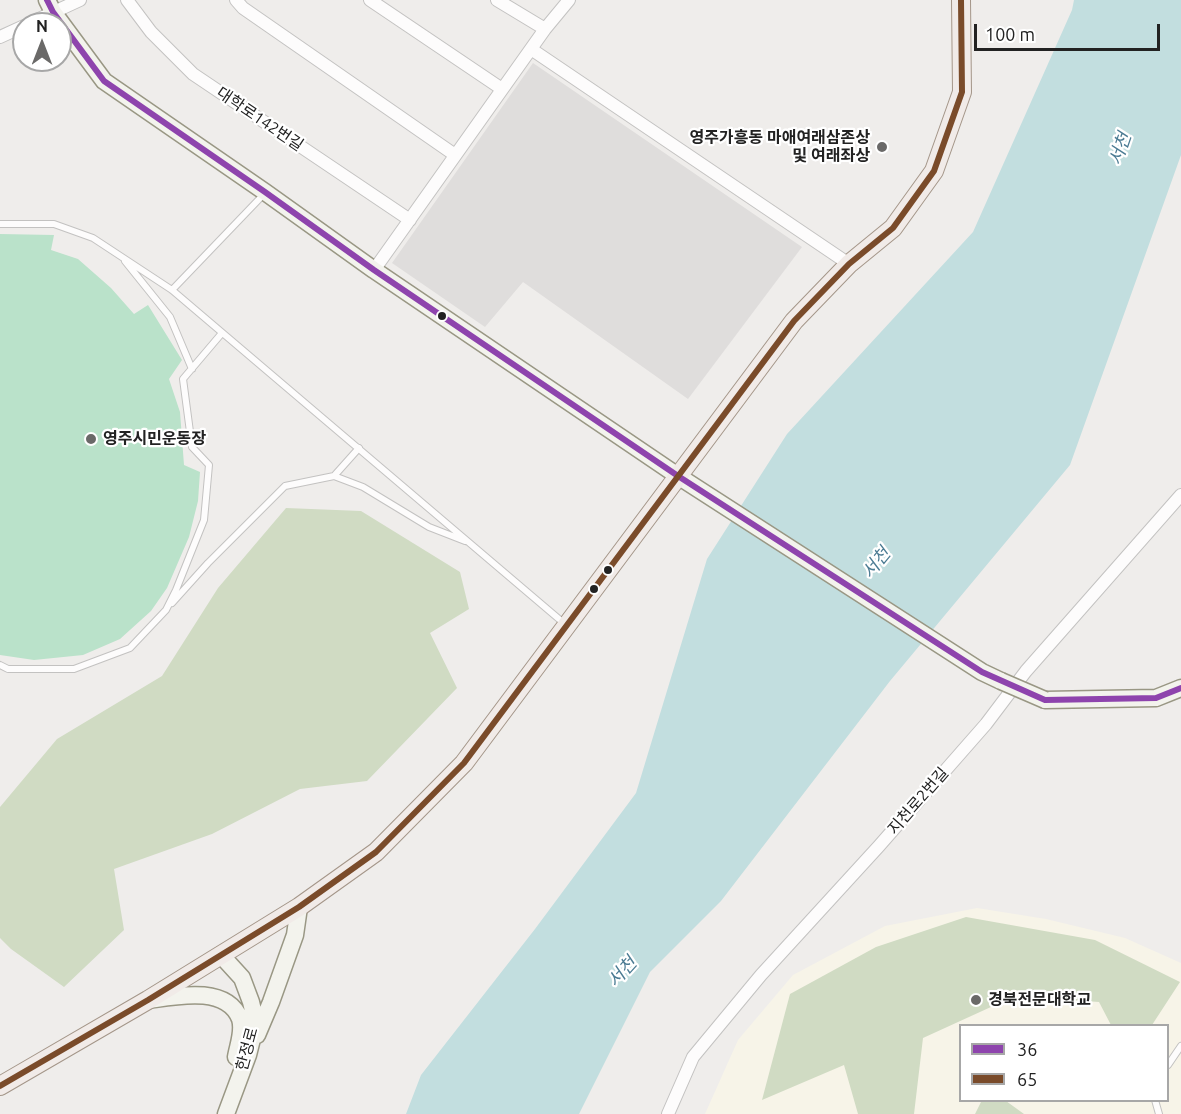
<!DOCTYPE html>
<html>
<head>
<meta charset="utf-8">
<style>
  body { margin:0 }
  #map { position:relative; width:1181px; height:1114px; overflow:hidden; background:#efedeb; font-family:Ubuntu,sans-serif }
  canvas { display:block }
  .legend { position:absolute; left:959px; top:1024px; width:210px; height:78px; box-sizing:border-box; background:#fff; border:2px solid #a7a7a7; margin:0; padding:8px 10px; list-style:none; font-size:18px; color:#222 }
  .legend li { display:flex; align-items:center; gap:12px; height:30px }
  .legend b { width:30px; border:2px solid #a7a7a7 }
  .north { position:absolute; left:12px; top:12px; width:60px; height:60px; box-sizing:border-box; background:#fff; border:2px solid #a7a7a7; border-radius:50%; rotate:0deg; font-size:16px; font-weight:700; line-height:24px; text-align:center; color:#222 }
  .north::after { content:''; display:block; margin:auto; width:21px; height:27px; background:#6a6968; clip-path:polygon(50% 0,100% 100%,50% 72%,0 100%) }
  .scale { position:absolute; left:974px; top:24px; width:186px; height:27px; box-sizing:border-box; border:3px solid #222; border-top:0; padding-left:8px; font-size:18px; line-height:21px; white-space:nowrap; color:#222; -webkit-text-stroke:4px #fff; paint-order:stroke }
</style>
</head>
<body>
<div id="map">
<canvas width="1181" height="1114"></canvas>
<ul class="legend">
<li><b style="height:8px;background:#8e44ad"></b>36</li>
<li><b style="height:8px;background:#7a4b2a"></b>65</li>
</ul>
<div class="north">N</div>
<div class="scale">100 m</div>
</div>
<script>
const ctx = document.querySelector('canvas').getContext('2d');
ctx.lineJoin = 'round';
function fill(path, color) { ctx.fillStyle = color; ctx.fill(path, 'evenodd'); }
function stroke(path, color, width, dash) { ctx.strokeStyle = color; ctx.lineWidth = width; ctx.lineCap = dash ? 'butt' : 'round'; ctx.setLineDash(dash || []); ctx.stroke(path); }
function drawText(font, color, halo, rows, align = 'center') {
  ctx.font = font + ' Ubuntu,"Noto Sans KR",sans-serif'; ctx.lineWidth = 4.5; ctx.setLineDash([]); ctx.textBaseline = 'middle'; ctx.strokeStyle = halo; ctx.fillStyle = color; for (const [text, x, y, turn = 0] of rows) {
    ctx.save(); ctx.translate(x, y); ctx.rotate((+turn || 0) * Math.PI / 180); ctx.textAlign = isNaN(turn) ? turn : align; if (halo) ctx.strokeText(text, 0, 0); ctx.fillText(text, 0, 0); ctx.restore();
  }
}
fill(new Path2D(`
  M 533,63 L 802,247 L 688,399 L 523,282 L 485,327 L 392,263 Z`), '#dfdddc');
fill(new Path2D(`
  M 977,908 L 1046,919 L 1125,938 L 1181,963 L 1181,1114 L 705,1114 L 738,1040 L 793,975 L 885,926 ZM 960,1026 L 1168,1026 L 1168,1100 L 960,1100 Z`), '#f7f4e8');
fill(new Path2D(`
  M 286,508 L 361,511 L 460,572 L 469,609 L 430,633 L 457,688 L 367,781 L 300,789 L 212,834 L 114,869 L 124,930 L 64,987 L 11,949 L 0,938 L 0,807 L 57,739 L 162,676 L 218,588 Z
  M 966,917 L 1095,940 L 1180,982 L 1152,1025 L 1111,1025 L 1099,1002 L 1015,996 L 923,1038 L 914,1114 L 858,1114 L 844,1065 L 762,1100 L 790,994 L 876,947 Z
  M 982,1100 L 1006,1101 L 1024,1114 L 975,1114 Z`), '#d0dbc3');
fill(new Path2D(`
  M 0,234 L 54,235 L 51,250 L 78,259 L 111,288 L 134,314 L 148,305 L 182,360 L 169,379 L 180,412 L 184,465 L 200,472 L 198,501 L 189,537 L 167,588 L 151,611 L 120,639 L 83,655 L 34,660 L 0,655 Z`), '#bae2ca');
fill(new Path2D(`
  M 1074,0 L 1181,0 L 1181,155 L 1070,465 L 890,681 L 721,901 L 650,972 L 579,1114 L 406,1114 L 421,1075 L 535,929 L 636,793 L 707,559 L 787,434 L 973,232 L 1072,10 Z`), '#c2dedf');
const lane = new Path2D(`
  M 0,224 L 54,224 L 93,238 L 172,290 L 566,625
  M 125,261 L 170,317 L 192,369
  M 172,290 L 265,193
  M 334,476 L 359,448
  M 172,603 L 208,563 L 285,486 L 334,476 L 363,487 L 429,527 L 465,541
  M 0,665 L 8,669 L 74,669 L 130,648 L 166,610 L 176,590 L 204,520 L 209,465 L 192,447 L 183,379 L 222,333
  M 1168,1065 L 1181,1046
  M 1155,1100 L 1159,1114`);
const street = new Path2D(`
  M 127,0 L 151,32 L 193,74 L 410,220
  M 236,0 L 243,8 L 455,155
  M 370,0 L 502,89
  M 28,24 L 80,0
  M 545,29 L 569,0
  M 0,37 L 24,26
  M 531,49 L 849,264
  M 374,270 L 545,29 L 497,0
  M 668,1114 L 693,1057 L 761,975 L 879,846 L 986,724 L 1026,671 L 1181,495`);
const secondary = new Path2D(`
  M 47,0 L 53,12 L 104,81 L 265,192 L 374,270 L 678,476 L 982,672 L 1001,681
  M 1045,700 L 1156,698 L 1181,688
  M 221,955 L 242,978 L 251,1002 L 256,1023 L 248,1055 L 226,1114
  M 149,1000 C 176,996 227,985 240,1019 C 244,1031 238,1045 236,1057
  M 257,1035 L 271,1002 L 295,935 L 299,907`);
const primary = new Path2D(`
  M 0,1086 L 148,1000 L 299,907 L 376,852 L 464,763 L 794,321 L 849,264 L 893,228 L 934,171 L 962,92 L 961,0`);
stroke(lane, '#c3c2c1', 8);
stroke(street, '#c3c2c1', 14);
stroke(secondary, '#999784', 19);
stroke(primary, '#a49689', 20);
stroke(lane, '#fdfcfc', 6);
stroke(street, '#fdfcfc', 12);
stroke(secondary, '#f3f3ed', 16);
stroke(primary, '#f1ebe8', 18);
const secondaryBridge = new Path2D(`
  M 1001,681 L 1045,700`);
stroke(secondaryBridge, '#999784', 19, []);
stroke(secondaryBridge, '#f3f3ed', 16);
stroke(new Path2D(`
  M 47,0 L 53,12 L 104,81 L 265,192 L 374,270 L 678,476 L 982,672 L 1045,700 L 1156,698 L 1181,688`), '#8e44ad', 6);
stroke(new Path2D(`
  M 0,1086 L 148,1000 L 299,907 L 376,852 L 464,763 L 794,321 L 849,264 L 893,228 L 934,171 L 962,92 L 961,0`), '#7a4b2a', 6);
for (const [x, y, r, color] of [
  [882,147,6,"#6a6968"],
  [442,316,5,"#222"],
  [91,439,6,"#6a6968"],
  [608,570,5,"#222"],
  [594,589,5,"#222"],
  [976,1000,6,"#6a6968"]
]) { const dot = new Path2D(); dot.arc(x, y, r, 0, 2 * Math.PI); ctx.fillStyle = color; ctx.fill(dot); stroke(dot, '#fff', 2); }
drawText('16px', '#222', '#fff', [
  ["대학로142번길",260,119,34],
  ["지천로2번길",918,801,-49],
  ["한정로",247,1049,-75]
]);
drawText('bold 16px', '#222', '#fff', [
  ["영주가흥동 마애여래삼존상",870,138,"right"],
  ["및 여래좌상",870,156,"right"],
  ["영주시민운동장",103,439],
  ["경북전문대학교",988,1000]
], 'left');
drawText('italic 18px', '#4b7b93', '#fff', [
  ["서천",1120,149,-71],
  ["서천",876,563,-51],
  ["서천",622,972,-48]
]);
</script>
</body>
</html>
